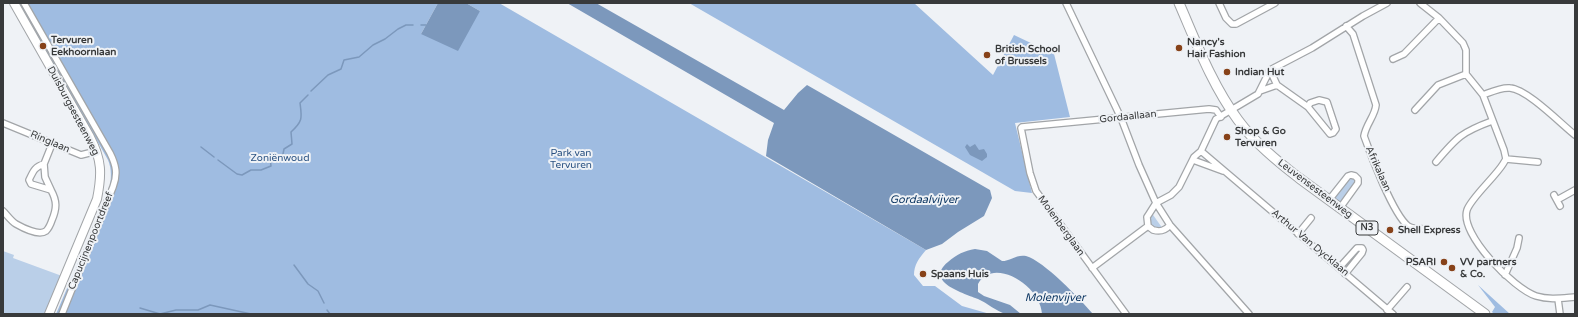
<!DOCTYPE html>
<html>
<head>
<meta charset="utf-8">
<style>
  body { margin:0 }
  #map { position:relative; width:1578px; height:317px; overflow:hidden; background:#eff2f6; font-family:"Varela Round",sans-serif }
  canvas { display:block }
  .frame { position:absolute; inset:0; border:4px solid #383a3b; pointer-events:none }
</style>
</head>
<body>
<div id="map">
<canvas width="1578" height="317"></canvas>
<div class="frame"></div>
</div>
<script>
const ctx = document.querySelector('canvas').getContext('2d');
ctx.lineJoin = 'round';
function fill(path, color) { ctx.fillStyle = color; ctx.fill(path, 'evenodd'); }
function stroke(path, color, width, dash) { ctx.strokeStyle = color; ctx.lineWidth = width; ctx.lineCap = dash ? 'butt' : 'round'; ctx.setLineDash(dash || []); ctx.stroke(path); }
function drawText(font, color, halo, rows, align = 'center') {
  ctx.font = font + ' "Varela Round",sans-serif'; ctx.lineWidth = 4; ctx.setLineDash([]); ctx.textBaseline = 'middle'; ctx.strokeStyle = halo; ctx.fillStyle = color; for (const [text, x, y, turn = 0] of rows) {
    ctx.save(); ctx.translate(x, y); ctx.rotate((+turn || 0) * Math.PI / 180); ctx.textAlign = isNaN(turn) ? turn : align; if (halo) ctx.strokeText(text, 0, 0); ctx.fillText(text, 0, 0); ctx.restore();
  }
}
fill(new Path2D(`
  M 1354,177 L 1356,181 L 1339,205 L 1332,199 L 1348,179 Z
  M 1151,212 L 1163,229 L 1153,228 C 1149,222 1149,219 1151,212 Z
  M 3,251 L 14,255 L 13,258 L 62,276 L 46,314 L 3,314 Z`), '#bacfe8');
fill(new Path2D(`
  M 19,3 L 438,3 L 421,34 L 480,11 L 466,3 L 499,3 L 926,250 C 919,258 914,265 914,275 L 923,286 L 935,286 L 962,306 L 990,314 L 56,314 L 110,188 C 111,177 112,170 108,160 Z
  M 689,3 L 914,3 L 993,75 L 1014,35 L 1054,54 L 1070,117 L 1015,123 L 1032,193 L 1015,191 Z
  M 1478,285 L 1510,314 L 1494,314 L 1492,312 L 1495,307 Z`), '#9fbce1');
fill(new Path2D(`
  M 438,3 L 466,3 L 480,11 L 458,51 L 421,34 Z
  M 567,3 L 596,3 L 784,110 L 798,93 L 807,85 L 990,190 L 992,198 L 984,216 L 958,232 L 942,244 L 926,250 L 766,156 L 768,140 L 774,123 Z
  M 967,144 L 970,147 L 975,144 L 979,150 L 984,149 L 987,154 L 987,157 L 982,161 L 970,155 L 965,147 Z
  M 975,249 L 987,251 L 1002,261 C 1010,261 1017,254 1026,256 C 1044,261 1080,299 1093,314 L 1042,314 C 1041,286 993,256 978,284 L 978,292 L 984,296 L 1010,305 L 1021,314 C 1016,314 1010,315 1006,314 C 996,311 987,303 978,299 C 966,294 923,282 948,262 C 957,254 964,251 975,249 Z`), '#7c98bc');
stroke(new Path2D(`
  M 421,25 L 426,25
  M 311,91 L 328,75 L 341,69 L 344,60 L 359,57 L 373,45 L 385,39 L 398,29 L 406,25 L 413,25
  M 201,147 L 214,157
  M 218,160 L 237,174 L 242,175 L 251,170 L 261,170 L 271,166 L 270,158 L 282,159 L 284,149 L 292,144 L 291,132 C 303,121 302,118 300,103 L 308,95
  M 294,265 L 308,284 L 318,291 L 324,303
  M 140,308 L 160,314 L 176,310 L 198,310 L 210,305 L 251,314
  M 327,310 L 330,314`), '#7c98bc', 1.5);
const street = new Path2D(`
  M 24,3 L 110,153 C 116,165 118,174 113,187 L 62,314
  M 1066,3 L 1121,118 L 1139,165 L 1156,203 L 1170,225 L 1249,314
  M 1219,3 L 1226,18 L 1232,24 L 1236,24 L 1275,3
  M 1420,3 L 1439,18 L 1463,43 L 1466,50 L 1466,74 L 1483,95 L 1504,150 L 1506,159 L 1503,164 C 1495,177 1471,198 1467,210 C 1459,234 1514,289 1536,296 C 1549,300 1562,298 1575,297
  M 1346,26 L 1353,34 L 1376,105 C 1375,116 1366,124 1364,136 C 1371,156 1393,214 1408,226 C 1412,229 1420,229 1426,229
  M 1393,59 L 1404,54 L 1439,18
  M 1270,70 L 1277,85 L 1308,107 L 1330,134 L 1333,133 L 1336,129 L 1327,102 L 1319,100 L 1310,103 L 1308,107
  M 1260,91 L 1277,85
  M 1483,95 C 1491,92 1501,87 1510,88 C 1527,89 1561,124 1575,135
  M 1415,110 L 1438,85 L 1466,74
  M 3,123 L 81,155 L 97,151
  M 1201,151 L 1393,314
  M 1506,159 L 1538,162
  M 1193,160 L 1223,171
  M 1436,162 C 1457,137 1462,132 1492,121
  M 44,164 L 45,177 L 51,190
  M 1554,195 L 1560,206
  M 1329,200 L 1348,176 L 1351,175 L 1355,176 L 1358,179 L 1358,183 L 1340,208
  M 1557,200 L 1575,190
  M 3,211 C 7,215 11,221 16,224 C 23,228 39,236 46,231 C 49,228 51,223 52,220 C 57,208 57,201 51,190 L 31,184 L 29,180 C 33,172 34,167 44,164 L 52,144
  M 1170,225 C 1165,231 1160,232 1153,230 L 1148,226 L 1147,217 L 1149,214 L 1156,203 L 1171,195 L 1179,187 L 1194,157 L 1201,151 L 1216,119 L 1258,94 L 1270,70 L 1312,48 L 1363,16 L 1387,3
  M 1298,234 L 1311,218
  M 1092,268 L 1148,226
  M 1339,268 L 1357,248 L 1362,248 L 1363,250 L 1362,253 L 1345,274
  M 1505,275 L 1517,248 L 1519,238
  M 1558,299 L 1560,314
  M 1387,310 L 1407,287
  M 1126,314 L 1036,191 L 1030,173 L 1021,128 L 1022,127 L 1209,109 L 1216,110 L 1221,117`);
const secondary = new Path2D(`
  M 14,3 L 90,137 C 102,160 102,174 97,199 L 49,314`);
const primary = new Path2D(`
  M 1179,3 C 1196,42 1212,85 1238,120 C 1255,143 1277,161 1299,178 L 1485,314`);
stroke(street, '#a2a5a8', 8);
stroke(secondary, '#a2a5a8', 10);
stroke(primary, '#a2a5a8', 11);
stroke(street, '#fff', 5.5);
stroke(secondary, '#fff', 8);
stroke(primary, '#fff', 9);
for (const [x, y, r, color] of [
  [43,46,4,"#874219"],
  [1179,48,4,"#874219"],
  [987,55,4,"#874219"],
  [1227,72,4,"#874219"],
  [1227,137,4,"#874219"],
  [1390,230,4,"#874219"],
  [1444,262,4,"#874219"],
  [1452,268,4,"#874219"],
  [923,274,4,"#874219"]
]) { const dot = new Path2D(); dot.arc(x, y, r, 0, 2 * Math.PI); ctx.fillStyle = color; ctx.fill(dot); stroke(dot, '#eff2f6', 1.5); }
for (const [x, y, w] of [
  [1367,228,22]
]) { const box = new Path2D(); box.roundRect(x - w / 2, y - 7, w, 14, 3); ctx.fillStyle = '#eff2f6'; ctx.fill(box); stroke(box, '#383a3b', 1); }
drawText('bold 9px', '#383a3b', null, [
  ["N3",1367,228]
]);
drawText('bold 10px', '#383a3b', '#eff2f6', [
  ["Tervuren",51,40],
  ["Eekhoornlaan",51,52],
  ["Nancy's",1187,42],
  ["Hair Fashion",1187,54],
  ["British School",995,49],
  ["of Brussels",995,61],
  ["Indian Hut",1235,72],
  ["Shop & Go",1235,131],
  ["Tervuren",1235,143],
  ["Shell Express",1398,230],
  ["PSARI",1436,262,"right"],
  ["VV partners",1460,262],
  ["& Co.",1460,274],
  ["Spaans Huis",931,274]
], 'left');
drawText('10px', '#383a3b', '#eff2f6', [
  ["Duisburgsesteenweg",73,111,62],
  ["Gordaallaan",1128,117,-6],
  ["Ringlaan",50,142,23],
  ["Afrikalaan",1378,169,66],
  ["Leuvensesteenweg",1315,189,37],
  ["Molenberglaan",1061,226,54],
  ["Capucijnenpoortdreef",91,241,-68],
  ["Arthur Van Dycklaan",1310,243,40]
]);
drawText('10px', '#2a5282', '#eff2f6', [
  ["Park van",571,153],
  ["Tervuren",571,165],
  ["Zoniënwoud",280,158]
]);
drawText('italic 11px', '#06315e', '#eff2f6', [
  ["Gordaalvijver",924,200],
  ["Molenvijver",1055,298]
]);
</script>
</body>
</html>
